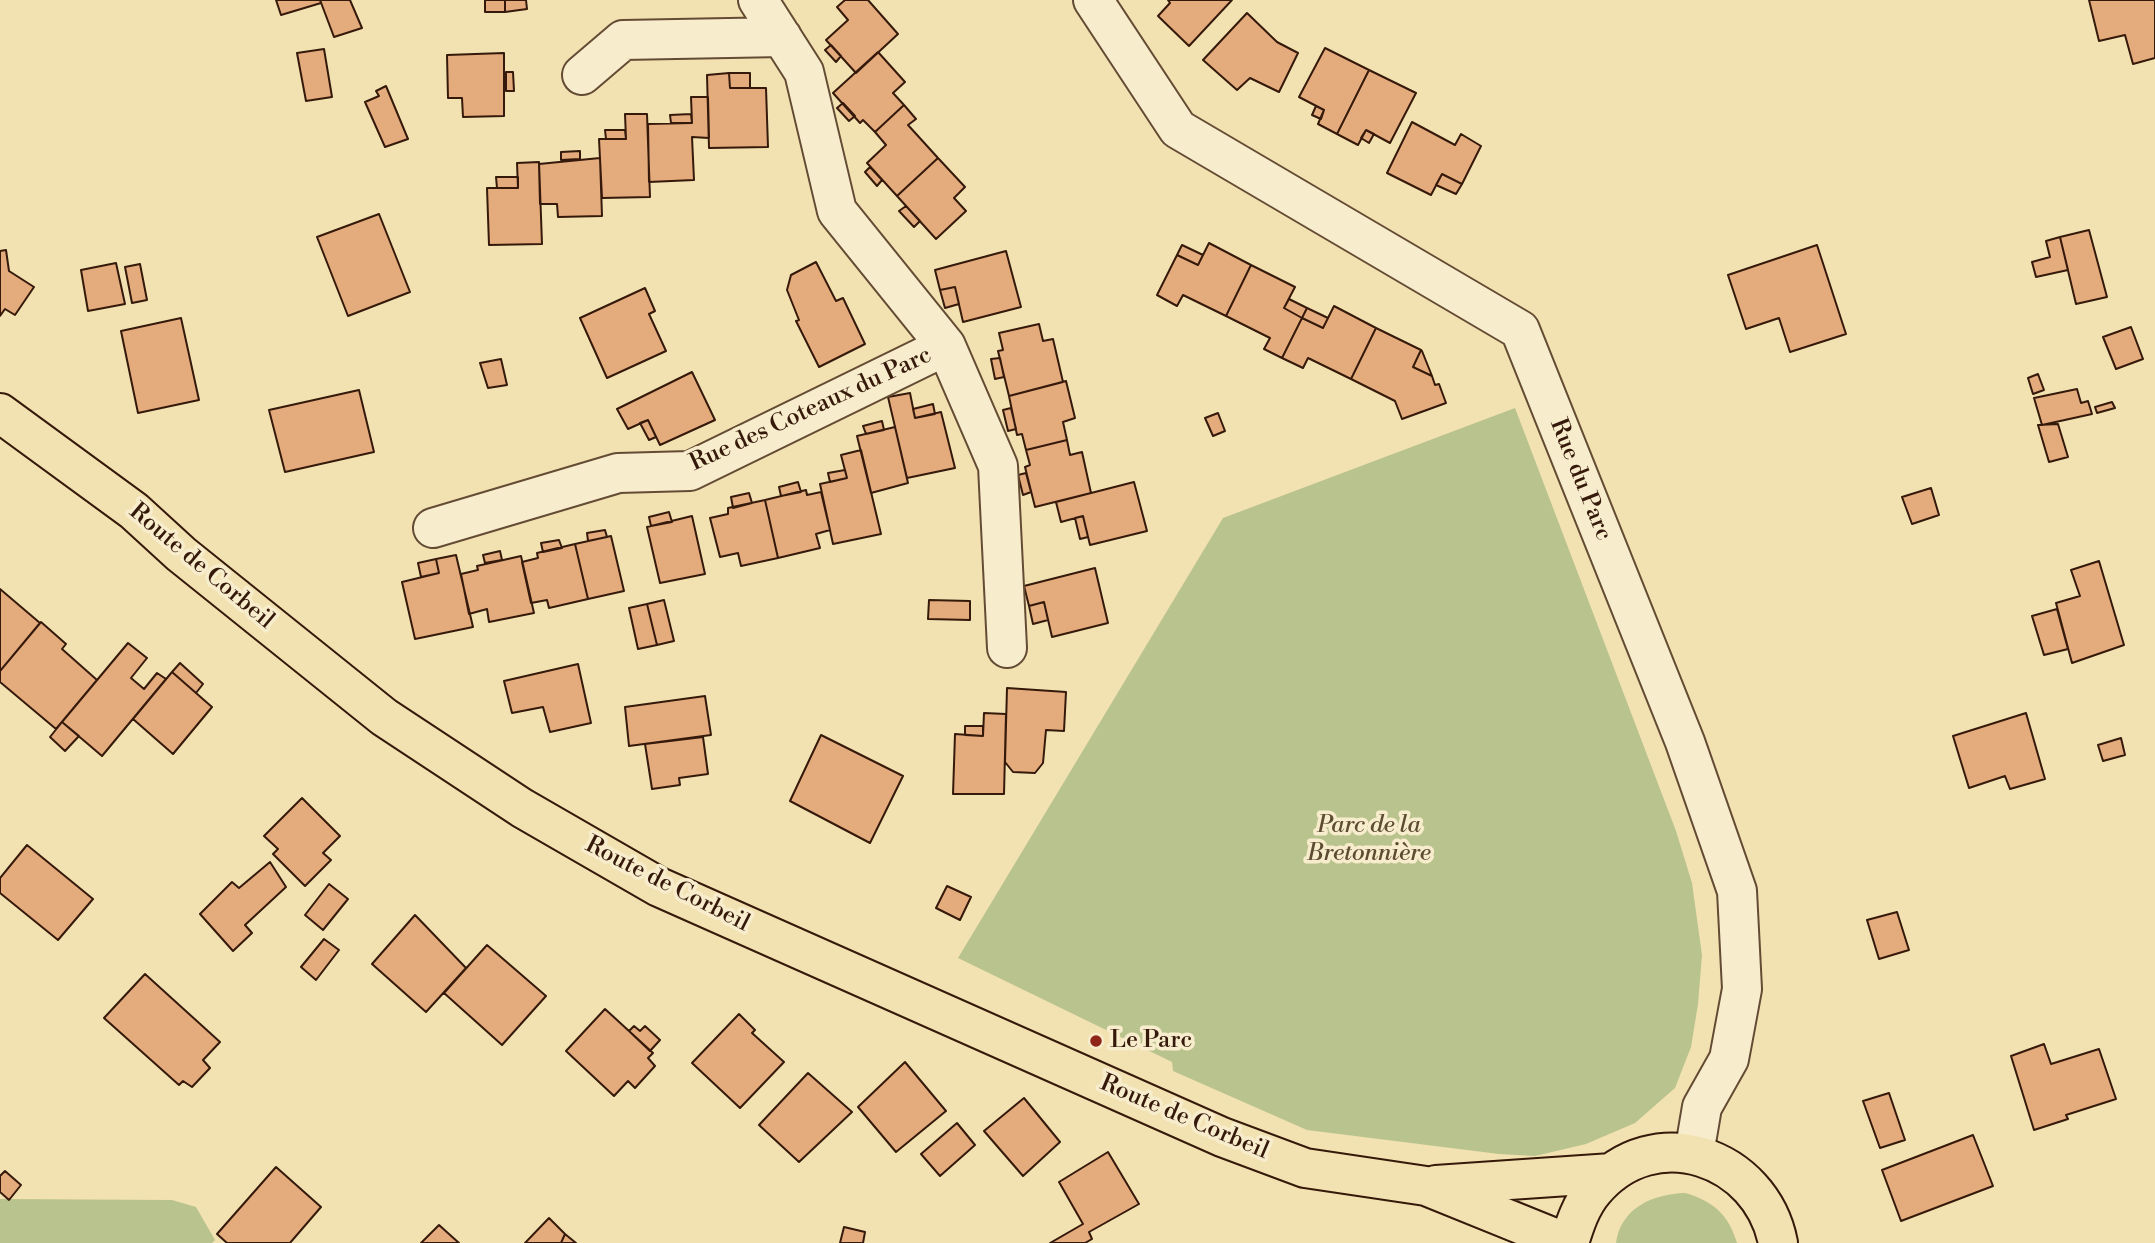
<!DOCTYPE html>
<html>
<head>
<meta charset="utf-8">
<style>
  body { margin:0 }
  canvas { display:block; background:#f2e1b1 }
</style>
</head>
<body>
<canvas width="2155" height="1243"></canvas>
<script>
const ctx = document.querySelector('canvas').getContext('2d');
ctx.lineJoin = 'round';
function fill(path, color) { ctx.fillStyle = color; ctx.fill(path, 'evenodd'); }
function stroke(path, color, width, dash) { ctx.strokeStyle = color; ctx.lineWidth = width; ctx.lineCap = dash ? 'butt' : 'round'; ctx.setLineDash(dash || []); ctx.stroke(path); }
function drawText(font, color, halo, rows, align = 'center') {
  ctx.font = font + ' "Libre Bodoni",serif'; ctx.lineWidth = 7; ctx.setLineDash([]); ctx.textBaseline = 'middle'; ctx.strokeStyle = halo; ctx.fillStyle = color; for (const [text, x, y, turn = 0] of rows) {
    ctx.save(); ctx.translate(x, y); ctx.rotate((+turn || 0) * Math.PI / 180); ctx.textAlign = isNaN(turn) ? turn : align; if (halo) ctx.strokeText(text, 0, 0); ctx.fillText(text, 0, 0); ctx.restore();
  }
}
fill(new Path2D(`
  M 1515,408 L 1676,831 L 1692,883 L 1702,955 L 1698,1004 L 1691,1047 L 1675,1088 L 1635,1123 L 1586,1144 L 1535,1156 L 1499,1154 L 1307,1130 L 1173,1071 L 1172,1062 L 958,958 L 1223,518 Z
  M 1685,1193 C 1713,1201 1729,1215 1737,1243 L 1616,1243 C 1621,1207 1654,1194 1685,1193 Z
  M 0,1199 L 172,1200 L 196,1207 L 215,1240 L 212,1243 L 0,1243 Z`), '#b9c38d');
const building = new Path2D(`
  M 276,0 L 320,0 L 321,3 L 281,15 Z
  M 320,0 L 350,0 L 362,28 L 334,37 Z
  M 485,0 L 505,0 L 505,12 L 485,12 Z
  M 505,0 L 526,0 L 527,9 L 505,12 Z
  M 845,0 L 868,0 L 898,34 L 856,73 L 826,40 L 848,20 L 837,7 Z
  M 1168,0 L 1232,0 L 1189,46 L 1158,16 L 1170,3 Z
  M 2089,0 L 2155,0 L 2155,58 L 2133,64 L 2125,35 L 2099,41 Z
  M 1247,13 L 1277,42 L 1298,53 L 1279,92 L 1250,78 L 1237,90 L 1203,60 Z
  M 831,45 L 841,56 L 836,62 L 825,50 Z
  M 1325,48 L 1369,70 L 1337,134 L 1318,124 L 1324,110 L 1299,97 Z
  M 324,49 L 332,97 L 306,101 L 297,53 Z
  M 878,52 L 905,82 L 893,93 L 904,105 L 875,132 L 863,120 L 860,123 L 833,93 Z
  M 504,53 L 504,116 L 463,117 L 462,98 L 448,98 L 447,55 Z
  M 1369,70 L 1416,93 L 1390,143 L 1366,130 L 1358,145 L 1337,134 Z
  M 506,72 L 513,72 L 514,91 L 506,91 Z
  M 729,73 L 730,88 L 766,88 L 768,147 L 709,148 L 707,75 Z
  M 729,73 L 750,73 L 750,88 L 730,88 Z
  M 386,86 L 408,139 L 385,147 L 365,102 L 379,96 L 376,91 Z
  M 691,97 L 708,97 L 709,138 L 692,137 L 694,180 L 649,182 L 648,124 L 692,123 Z
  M 843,103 L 855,116 L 849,121 L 837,108 Z
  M 904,105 L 916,119 L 908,125 L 938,158 L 897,196 L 867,163 L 886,145 L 875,132 Z
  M 1316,106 L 1324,110 L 1321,119 L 1312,115 Z
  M 625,114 L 647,114 L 650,197 L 602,198 L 599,139 L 626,139 Z
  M 691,114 L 692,123 L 671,123 L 670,115 Z
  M 1412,122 L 1455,145 L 1461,134 L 1481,146 L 1462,184 L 1442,174 L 1431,195 L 1387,173 Z
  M 605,130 L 625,130 L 626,139 L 606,139 Z
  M 1366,130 L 1374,134 L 1369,143 L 1361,138 Z
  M 580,151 L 580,159 L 561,160 L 561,152 Z
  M 600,158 L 602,216 L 558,217 L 557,204 L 540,204 L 539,164 Z
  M 938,158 L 965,187 L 954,198 L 966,211 L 936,239 L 897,196 Z
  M 539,162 L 542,244 L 489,245 L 487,188 L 518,188 L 517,163 Z
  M 870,167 L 882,180 L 877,186 L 865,172 Z
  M 1442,174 L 1462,184 L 1456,194 L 1436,185 Z
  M 496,177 L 518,177 L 518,188 L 497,188 Z
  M 906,206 L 920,221 L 914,227 L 899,211 Z
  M 379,214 L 410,292 L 348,316 L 317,237 Z
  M 2089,230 L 2107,297 L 2076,304 L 2060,237 Z
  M 2060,237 L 2068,270 L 2036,277 L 2032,262 L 2050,257 L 2046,241 Z
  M 1209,243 L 1251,265 L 1226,316 L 1183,295 L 1177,306 L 1157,295 L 1177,255 L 1198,265 Z
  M 1182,245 L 1203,255 L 1198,265 L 1177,255 Z
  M 1817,245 L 1846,334 L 1790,352 L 1779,318 L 1746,329 L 1728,275 Z
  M 6,250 L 9,271 L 34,287 L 15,315 L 5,309 L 0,316 L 0,251 Z
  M 1006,251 L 1021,307 L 963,322 L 955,287 L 940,290 L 935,270 Z
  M 816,262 L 836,301 L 843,298 L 865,344 L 819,367 L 796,321 L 799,320 L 787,290 L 791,275 Z
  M 116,263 L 125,304 L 88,311 L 81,270 Z
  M 140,264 L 147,300 L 132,303 L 125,267 Z
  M 1251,265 L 1295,287 L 1284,308 L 1302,318 L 1282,358 L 1264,349 L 1270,338 L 1226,316 Z
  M 955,287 L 959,304 L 945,308 L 940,290 Z
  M 645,288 L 655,311 L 649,314 L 666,351 L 607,378 L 580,318 Z
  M 1289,299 L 1307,308 L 1302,318 L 1284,308 Z
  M 1334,306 L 1376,328 L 1351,379 L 1308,358 L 1303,368 L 1282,358 L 1302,318 L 1323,328 Z
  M 1307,308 L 1328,318 L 1323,328 L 1302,318 Z
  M 181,318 L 199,400 L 138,413 L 121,331 Z
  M 1039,324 L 1043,341 L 1053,339 L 1063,382 L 1009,396 L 998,351 L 1003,350 L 999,333 Z
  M 2131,327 L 2143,359 L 2116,369 L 2103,337 Z
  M 1376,328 L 1421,350 L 1413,367 L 1432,376 L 1435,385 L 1439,384 L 1446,403 L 1402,419 L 1395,401 L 1351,379 Z
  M 1421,350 L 1422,351 L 1432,376 L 1413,367 Z
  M 1000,358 L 1004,377 L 995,379 L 991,359 Z
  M 501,359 L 507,385 L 488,388 L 480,363 Z
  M 692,372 L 715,420 L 660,445 L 648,420 L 628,429 L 617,409 Z
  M 2038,374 L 2044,390 L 2033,394 L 2028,378 Z
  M 1066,381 L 1075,418 L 1063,422 L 1067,440 L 1026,450 L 1022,434 L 1017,435 L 1009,396 Z
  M 2077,389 L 2081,403 L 2088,401 L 2092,414 L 2042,425 L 2034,398 Z
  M 359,390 L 374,452 L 285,472 L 269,410 Z
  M 910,393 L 915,418 L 941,412 L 955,468 L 907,478 L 888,397 Z
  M 2112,402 L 2115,408 L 2097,413 L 2095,407 Z
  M 933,404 L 935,414 L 915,418 L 913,409 Z
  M 1011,408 L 1016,429 L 1008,431 L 1003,410 Z
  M 1218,413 L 1225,431 L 1213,436 L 1205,418 Z
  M 648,420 L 656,437 L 649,440 L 640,423 Z
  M 882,421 L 884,430 L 866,434 L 863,426 Z
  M 2058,424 L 2068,457 L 2049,462 L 2038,425 Z
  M 895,427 L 908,483 L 871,493 L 857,436 Z
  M 1067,440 L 1070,455 L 1082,452 L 1091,493 L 1035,507 L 1025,467 L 1030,465 L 1026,450 Z
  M 861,450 L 881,534 L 833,544 L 820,484 L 847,478 L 841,455 Z
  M 845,470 L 847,478 L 830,482 L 828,473 Z
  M 1026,473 L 1031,492 L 1023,495 L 1018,475 Z
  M 798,482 L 801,492 L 781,496 L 779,487 Z
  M 1134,482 L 1147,531 L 1090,545 L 1083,516 L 1061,522 L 1056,502 Z
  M 1931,488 L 1939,515 L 1912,524 L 1902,497 Z
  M 806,490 L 807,495 L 821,492 L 830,530 L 816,534 L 820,548 L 778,558 L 765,500 Z
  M 749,493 L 752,503 L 733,508 L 731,497 Z
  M 765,500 L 778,558 L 741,566 L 738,553 L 720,557 L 710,518 L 728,514 L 728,508 Z
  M 669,512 L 672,522 L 651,526 L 649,517 Z
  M 692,516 L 705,574 L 660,583 L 647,527 Z
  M 1083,516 L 1088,537 L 1080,539 L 1075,518 Z
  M 605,530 L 607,537 L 588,541 L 587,533 Z
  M 611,536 L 624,591 L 588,599 L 575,544 Z
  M 559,540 L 562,548 L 543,552 L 541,543 Z
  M 575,544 L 588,599 L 549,608 L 547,600 L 531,603 L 522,562 L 538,558 L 537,553 Z
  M 500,551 L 502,560 L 485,563 L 483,555 Z
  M 456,555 L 473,627 L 415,639 L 402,582 L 439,573 L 436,559 Z
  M 521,556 L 534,613 L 489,622 L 487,609 L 469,614 L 461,574 L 478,570 L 477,566 Z
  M 436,559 L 439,573 L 421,577 L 418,563 Z
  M 2099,561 L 2124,645 L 2072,663 L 2056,603 L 2080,596 L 2071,570 Z
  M 1095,568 L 1108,623 L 1052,637 L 1044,602 L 1029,606 L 1024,586 Z
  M 0,589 L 40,623 L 0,671 Z
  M 664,600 L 674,641 L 657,645 L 647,604 Z
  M 929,600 L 970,601 L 970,620 L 928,619 Z
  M 1044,602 L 1048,620 L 1033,624 L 1029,606 Z
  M 647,604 L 657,645 L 638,649 L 629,608 Z
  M 2057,609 L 2068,649 L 2044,655 L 2032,616 Z
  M 41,622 L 66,644 L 62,649 L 97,680 L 56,729 L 0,682 L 0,671 Z
  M 128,643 L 147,658 L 131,678 L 144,689 L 157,673 L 166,679 L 102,756 L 62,722 Z
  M 180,663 L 203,684 L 196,693 L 172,672 Z
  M 578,664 L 591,723 L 550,732 L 543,707 L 512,713 L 504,681 Z
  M 172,672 L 212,707 L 173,754 L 133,719 Z
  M 1007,688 L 1066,692 L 1064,731 L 1046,730 L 1043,763 L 1035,773 L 1013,772 L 1005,762 Z
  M 705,696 L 711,735 L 629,746 L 625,707 Z
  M 984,713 L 1006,714 L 1004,794 L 953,794 L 955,734 L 983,736 Z
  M 2026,713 L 2045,779 L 2010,789 L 2005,776 L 1969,788 L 1953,736 Z
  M 62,722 L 79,736 L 65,751 L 50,737 Z
  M 965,726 L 983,726 L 983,736 L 965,735 Z
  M 821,735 L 903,776 L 870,843 L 790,801 Z
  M 703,737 L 708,774 L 679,778 L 680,785 L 652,789 L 645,744 Z
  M 2121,738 L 2125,755 L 2103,761 L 2098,745 Z
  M 302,798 L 340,836 L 323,853 L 331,860 L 305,886 L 273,854 L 278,849 L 264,836 Z
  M 27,845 L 93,899 L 58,940 L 0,893 L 0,878 Z
  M 270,862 L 286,887 L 245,925 L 252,933 L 233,951 L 200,914 L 232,882 L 239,888 Z
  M 329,884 L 348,899 L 323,930 L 305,915 Z
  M 947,886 L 971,897 L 960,920 L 936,908 Z
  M 1897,912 L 1909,950 L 1879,959 L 1867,920 Z
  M 415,915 L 466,968 L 426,1012 L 372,964 Z
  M 324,939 L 339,950 L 316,980 L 301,967 Z
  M 487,945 L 546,996 L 502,1045 L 444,993 Z
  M 145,974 L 220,1042 L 203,1060 L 210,1068 L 192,1087 L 183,1081 L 179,1085 L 104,1018 Z
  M 605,1009 L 653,1053 L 648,1058 L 655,1066 L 635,1088 L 628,1081 L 614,1096 L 566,1051 Z
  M 739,1014 L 755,1030 L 752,1033 L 784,1062 L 740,1108 L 692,1063 Z
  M 634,1026 L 640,1031 L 645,1026 L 660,1040 L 650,1051 L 629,1031 Z
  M 2044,1044 L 2051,1064 L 2099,1049 L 2116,1099 L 2066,1115 L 2068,1119 L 2034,1130 L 2011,1056 Z
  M 905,1062 L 946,1111 L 896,1152 L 858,1107 Z
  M 808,1073 L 852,1112 L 799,1162 L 759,1125 Z
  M 1889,1093 L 1905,1140 L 1880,1148 L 1863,1101 Z
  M 1024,1098 L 1060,1142 L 1023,1176 L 984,1131 Z
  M 957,1123 L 975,1145 L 940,1176 L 921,1154 Z
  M 1973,1135 L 1993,1186 L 1901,1221 L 1882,1170 Z
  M 1108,1152 L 1139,1204 L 1089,1232 L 1092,1239 L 1085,1243 L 1050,1243 L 1083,1224 L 1059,1182 Z
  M 276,1167 L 321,1207 L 290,1243 L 227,1243 L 217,1234 Z
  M 5,1171 L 21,1185 L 9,1200 L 0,1192 L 0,1176 Z
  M 549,1218 L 565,1234 L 561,1243 L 525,1243 Z
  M 439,1225 L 459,1243 L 421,1243 Z
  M 844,1227 L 865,1232 L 863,1243 L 840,1243 Z
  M 565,1234 L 576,1243 L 561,1243 Z`);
fill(building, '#e4ab7d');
stroke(building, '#35190a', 2);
const minor = new Path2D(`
  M 1093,0 L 1178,129 L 1520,330 L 1685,742 L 1737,891 L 1742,989 L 1729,1059 L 1702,1107 L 1694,1154
  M 582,75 L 623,40 L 782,37
  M 946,346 L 998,466 L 1007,648
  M 433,528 L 618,473 L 690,471 L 946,346 L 837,211 L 804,72 L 758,0`);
const major = new Path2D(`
  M 0,413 L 134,511 L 181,554 L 384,717 L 522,808 L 659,887 L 1222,1137 L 1305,1168 L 1426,1186 L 1567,1243
  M 1436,1185 L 1612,1173
  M 1569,1243 C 1575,1224 1581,1205 1594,1190 C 1654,1119 1761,1156 1778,1243`);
stroke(minor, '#644b34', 42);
stroke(major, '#35190a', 42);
stroke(minor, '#f7eccc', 38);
stroke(major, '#f2e1b1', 38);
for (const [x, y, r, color] of [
  [1096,1041,7,"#8f2418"]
]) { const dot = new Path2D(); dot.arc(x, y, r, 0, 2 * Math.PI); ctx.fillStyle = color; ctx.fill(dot); stroke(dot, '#f7eccc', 2.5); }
drawText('24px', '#35190a', '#f7eccc', [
  ["Rue des Coteaux du Parc",811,410,-25],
  ["Rue du Parc",1580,480,68],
  ["Route de Corbeil",201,567,40],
  ["Route de Corbeil",667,885,27],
  ["Route de Corbeil",1184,1118,23]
]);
drawText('italic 24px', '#5d4c31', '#f7eccc', [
  ["Parc de la",1369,826],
  ["Bretonnière",1369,854]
]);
drawText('24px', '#35190a', '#f7eccc', [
  ["Le Parc",1110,1041]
], 'left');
</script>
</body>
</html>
